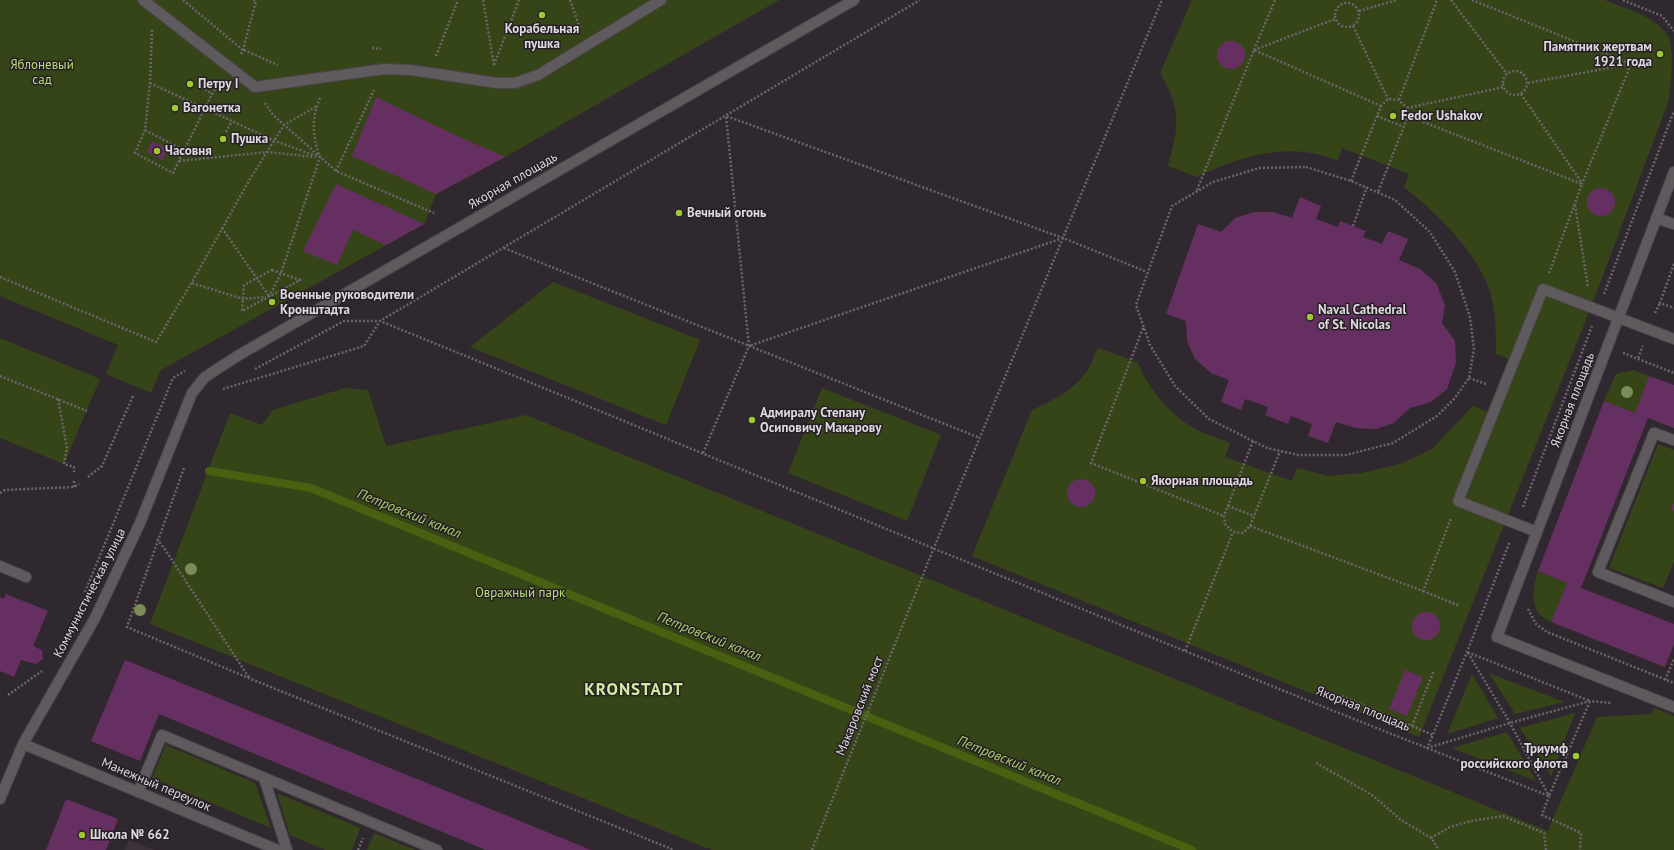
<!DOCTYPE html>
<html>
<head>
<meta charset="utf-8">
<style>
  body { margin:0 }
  canvas { display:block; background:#30282f }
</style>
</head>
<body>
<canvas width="1674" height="850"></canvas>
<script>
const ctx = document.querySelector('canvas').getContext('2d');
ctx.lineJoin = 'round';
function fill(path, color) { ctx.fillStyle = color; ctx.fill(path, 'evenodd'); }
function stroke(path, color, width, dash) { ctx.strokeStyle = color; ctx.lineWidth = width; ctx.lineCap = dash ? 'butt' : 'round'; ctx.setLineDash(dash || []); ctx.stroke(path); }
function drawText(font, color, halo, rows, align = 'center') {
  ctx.font = font + ' "PT Sans",sans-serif'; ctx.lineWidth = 3; ctx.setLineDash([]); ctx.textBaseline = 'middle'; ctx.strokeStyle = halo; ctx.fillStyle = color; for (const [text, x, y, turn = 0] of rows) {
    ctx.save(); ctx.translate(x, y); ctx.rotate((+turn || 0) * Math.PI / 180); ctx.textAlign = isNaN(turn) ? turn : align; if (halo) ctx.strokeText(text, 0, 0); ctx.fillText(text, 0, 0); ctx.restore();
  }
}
fill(new Path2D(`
  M 129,840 L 154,850 L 125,850 Z`), '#3c303b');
fill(new Path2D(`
  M 0,0 L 779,0 L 505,157 L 436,194 L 424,224 L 161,370 L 151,393 L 106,374 L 118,345 L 0,296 Z
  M 1192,0 L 1605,0 C 1625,9 1658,16 1669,38 C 1674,52 1671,84 1669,100 L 1591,307 L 1419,737 L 972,556 L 1032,410 C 1052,401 1072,391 1086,373 C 1091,366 1094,356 1098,348 L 1137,362 C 1149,388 1165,410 1190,426 C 1202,433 1217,438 1230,443 L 1225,457 L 1292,481 L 1297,468 L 1328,476 L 1362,473 L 1400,464 L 1432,449 L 1473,406 L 1487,412 L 1509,359 L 1496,354 C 1496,330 1496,303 1486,281 C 1468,243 1436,213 1404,187 L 1409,174 L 1342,148 L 1338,160 C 1327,157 1316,153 1305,152 C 1265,148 1231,161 1197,177 L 1168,166 C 1179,126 1182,110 1160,73 Z
  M 553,282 L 700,340 L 666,425 L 470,347 Z
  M 0,338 L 100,379 L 64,464 L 0,438 Z
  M 1633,370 L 1649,376 L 1635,413 L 1604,401 L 1616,374 Z
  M 345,388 L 368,390 L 386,446 L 526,415 L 1548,831 L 1597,717 L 1651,714 L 1654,708 L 1674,716 L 1674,850 L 712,850 L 150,624 L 230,413 L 262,425 L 273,410 Z
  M 822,388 L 941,435 L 907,521 L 788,473 Z
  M 1658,444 L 1674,450 L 1674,562 L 1663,588 L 1609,568 Z
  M 1538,571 L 1567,583 L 1551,622 C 1548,620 1543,618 1540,615 C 1530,604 1534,584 1538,571 Z
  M 1489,673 L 1564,702 L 1515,714 Z
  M 1472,674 L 1498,718 L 1447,734 Z
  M 1575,713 L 1551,776 L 1520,728 Z
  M 1507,732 L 1536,781 L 1452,748 Z
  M 166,745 L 255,783 L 271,828 L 152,778 Z
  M 277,793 L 360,828 L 352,850 L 325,850 L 290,835 Z
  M 374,833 L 415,850 L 367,850 Z`), '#364517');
stroke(new Path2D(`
  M 209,471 L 311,488 L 1192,850`), '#496010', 8);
fill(new Path2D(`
  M1217 55a14 14 0 1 1 28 0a14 14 0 1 1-28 0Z
  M 376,97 L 453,134 L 505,157 L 436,194 L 352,156 Z
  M 152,141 L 168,149 L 162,160 L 147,152 Z
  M 336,184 L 424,224 L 386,245 L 353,230 L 337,265 L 303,251 Z
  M1587 202a14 14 0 1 1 28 0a14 14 0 1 1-28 0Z
  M 1300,197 L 1321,206 L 1316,219 L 1338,227 L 1340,221 L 1366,231 L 1363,237 L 1382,244 L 1388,231 L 1408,239 L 1399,260 L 1420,269 L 1436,283 L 1445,305 L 1442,323 L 1455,341 L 1456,363 L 1447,389 L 1431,402 L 1410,408 L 1394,423 L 1376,429 L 1356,428 L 1336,422 L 1328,443 L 1308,436 L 1312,424 L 1291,416 L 1288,424 L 1265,415 L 1268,407 L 1245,399 L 1241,410 L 1221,402 L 1229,380 L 1211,373 L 1195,359 L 1187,341 L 1186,321 L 1166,314 L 1198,224 L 1221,232 L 1235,218 L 1254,212 L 1273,212 L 1292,218 Z
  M 1649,376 L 1674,385 L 1674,428 L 1648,418 L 1581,588 L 1674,624 L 1674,644 L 1665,667 L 1551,622 L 1567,583 L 1538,571 L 1604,401 L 1635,413 Z
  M1067 493a14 14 0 1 1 28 0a14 14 0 1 1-28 0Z
  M 1673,504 L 1674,504 L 1674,511 L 1671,510 Z
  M 6,594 L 48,611 L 33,646 L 42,650 L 43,659 L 36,664 L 21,660 L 14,677 L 0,671 L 0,597 L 4,599 Z
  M1412 626a14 14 0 1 1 28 0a14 14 0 1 1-28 0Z
  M 125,660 L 591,850 L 486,850 L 159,714 L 140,761 L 91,741 Z
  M 1405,670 L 1423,677 L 1407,716 L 1389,709 Z
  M 66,799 L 118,819 L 106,850 L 46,850 Z`), '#662f62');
const lane = new Path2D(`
  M 143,0 L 255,87 L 384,69 L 411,70 L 497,83 L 515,83 L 538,75 L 661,0
  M 1656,218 L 1674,224
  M 1674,440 L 1654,433 L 1598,572 L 1674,602
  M 1537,532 L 1458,501 L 1543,289 L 1674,339
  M 0,566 L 26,577
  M 1497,637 L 1674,707
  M 264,778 L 287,850
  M 138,792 L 162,735 L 437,850`);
const street = new Path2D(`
  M 1497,637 L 1674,172
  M 23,744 L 278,850
  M 0,799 L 23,744 L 95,618 L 140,523 L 192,393 L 205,377 L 239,355 L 854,0`);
stroke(lane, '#4c444b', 12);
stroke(street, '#4c444b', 12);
stroke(new Path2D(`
  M 183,0 L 244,51
  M 483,0 L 494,65
  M 570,0 L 580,28
  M 1451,0 L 1507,74
  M 1472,0 L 1631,64 L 1582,184
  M 1623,0 L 1662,16 L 1674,31
  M1335 15a12 12 0 1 1 24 0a12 12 0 1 1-24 0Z
  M 1359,11 L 1397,0
  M 1353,26 L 1388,99
  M 152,30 L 150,83 L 145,130 L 135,153 L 173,173 L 212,94 L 220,82
  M 372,48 L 381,49
  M 244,50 L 278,65
  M 1254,50 L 1335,19
  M 1254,50 L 1275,0
  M 241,54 L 243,50 L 256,1 L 254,0
  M 436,56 L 458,0
  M 494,65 L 519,0
  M1503 83a12 12 0 1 1 24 0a12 12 0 1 1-24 0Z
  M 150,83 L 275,141 L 319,157
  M 1528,83 L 1630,64
  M 198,85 L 212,94
  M 1521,94 L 1582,183
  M 1399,100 L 1437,0
  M 265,103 L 273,115 L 336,171 L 434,213
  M 1407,108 L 1504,87
  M 1377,116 L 1404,127
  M 1408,116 L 1582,184 L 1549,273
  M 145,130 L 183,150
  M 226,132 L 232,121
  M 179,161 L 267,152 L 315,157
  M 1306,167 L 1351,181 L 1395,200 L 1430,232 L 1455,272 L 1470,317 L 1474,349 L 1469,378 L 1454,399 L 1437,416 L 1393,443 L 1346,455 L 1298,455 L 1267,448 L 1209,419 L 1175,386 L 1150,345 L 1136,305 L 1172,206 L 1213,182 L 1259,168 Z
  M 336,171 L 374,90
  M 1351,181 L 1381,106 L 1388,99 L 1399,100 L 1407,108 L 1408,116 L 1378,192
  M 1197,190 L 1254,50 L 1381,106
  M 1575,205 L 1588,287
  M 1353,226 L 1367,187
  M 222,228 L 269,296
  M 1063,238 L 749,346 L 726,116 L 1063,238 L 1147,272
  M 504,248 L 980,438
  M 1674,264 L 1660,303 L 1674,308
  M 272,270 L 300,280 L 242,311 L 244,285 Z
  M 0,277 L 156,342 L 192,282 L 250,179 L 284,125 L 317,106
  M 192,283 L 243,299 L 266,297
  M 1604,294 L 1674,111
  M 269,297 L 281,273 L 320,157 C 312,136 311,117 321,96
  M 1655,313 L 1660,303
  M 1143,328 L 1091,463 L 1224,516
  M 1623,353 L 1674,373
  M 1638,358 L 1643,346
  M 255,369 L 344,321 L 380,321 C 770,480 1157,643 1549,796 L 1590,701 L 1467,652
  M 0,376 L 87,411
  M 1469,378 L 1486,384
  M 223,389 L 364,346 L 380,321 L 920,0
  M 58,399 L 67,448 L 64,464 L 74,467 L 74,472
  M 1253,441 L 1224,516 L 1225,524 L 1233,532 L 1243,533 L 1250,526 L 1280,451
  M 703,453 L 749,346
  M 184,468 L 127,627 L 251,679 L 674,850
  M 88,477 L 102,466 L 133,396
  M 74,487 L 74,481
  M 0,493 L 5,490 L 74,487 L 79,484
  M 1228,506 L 1254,516
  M 1523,507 L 1592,326
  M 1250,526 L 1423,591 L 1451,518
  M 157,539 L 166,551 L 250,679
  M 1423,591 L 1460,606
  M 85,592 L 173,378 L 185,371
  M 1528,609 L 1536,624 L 1547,632 L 1674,683
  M 1185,651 L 1233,532
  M 1468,653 L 1510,723 L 1549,796 L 1542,815 L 1581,833 L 1580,850
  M 1665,680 L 1674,659
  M 8,695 L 42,671
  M 1342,696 L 1412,726 L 1434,670
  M 1412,726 L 1433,735
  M 1427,748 L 1510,723 L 1590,701 L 1611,703
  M 1427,749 L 1467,652 L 1510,541
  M 1316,763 L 1372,795 L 1401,820 L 1431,838 L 1439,850
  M 1431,838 L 1450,827 L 1471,821 L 1503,816 L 1544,833 L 1546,850
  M 358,850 L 363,838
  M 812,850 L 933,550 L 1162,0`), '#6c656b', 2.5, [2, 2]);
stroke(lane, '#5e5a5d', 10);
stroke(street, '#5e5a5d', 10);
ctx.fillStyle = '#7c8c56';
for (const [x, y] of [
  [1627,392],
  [191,569],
  [140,610]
]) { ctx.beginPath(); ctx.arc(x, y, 6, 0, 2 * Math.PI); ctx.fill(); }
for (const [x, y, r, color] of [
  [542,15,4,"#9eca2f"],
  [1660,54,4,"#9eca2f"],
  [190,84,4,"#9eca2f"],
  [175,108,4,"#9eca2f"],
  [1393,116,4,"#9eca2f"],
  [223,139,4,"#9eca2f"],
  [157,151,4,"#9eca2f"],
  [679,213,4,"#9eca2f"],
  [272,302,4,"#9eca2f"],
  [1310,317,4,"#9eca2f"],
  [752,420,4,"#9eca2f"],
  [1143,481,4,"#9eca2f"],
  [1576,756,4,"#9eca2f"],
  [82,835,4,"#9eca2f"]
]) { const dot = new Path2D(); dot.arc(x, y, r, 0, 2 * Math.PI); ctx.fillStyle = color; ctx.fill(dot); stroke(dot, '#261f25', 1.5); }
drawText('bold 13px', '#ded9de', '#261f25', [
  ["Корабельная",542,29,"center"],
  ["пушка",542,44,"center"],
  ["Памятник жертвам",1652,47,"right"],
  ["1921 года",1652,62,"right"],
  ["Петру I",198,84],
  ["Вагонетка",183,108],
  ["Fedor Ushakov",1401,116],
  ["Пушка",231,139],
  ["Часовня",165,151],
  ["Вечный огонь",687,213],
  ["Военные руководители",280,295],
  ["Кронштадта",280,310],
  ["Naval Cathedral",1318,310],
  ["of St. Nicolas",1318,325],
  ["Адмиралу Степану",760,413],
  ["Осиповичу Макарову",760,428],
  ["Якорная площадь",1151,481],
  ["Триумф",1568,749,"right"],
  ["российского флота",1568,764,"right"],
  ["Школа № 662",90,835]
], 'left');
drawText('13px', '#badd76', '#261f25', [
  ["Яблоневый",42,65],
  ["сад",42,80],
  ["Овражный парк",520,593]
]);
drawText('13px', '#ded9de', '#261f25', [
  ["Якорная площадь",513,181,-30],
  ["Якорная площадь",1573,400,-69],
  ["Коммунистическая улица",90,593,-63],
  ["Макаровский мост",860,706,-68],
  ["Якорная площадь",1363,709,22],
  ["Манежный переулок",156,785,23]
]);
drawText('italic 14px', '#abce68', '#261f25', [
  ["Петровский канал",409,514,22],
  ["Петровский канал",709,637,22],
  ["Петровский канал",1009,761,22]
]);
ctx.letterSpacing = '1px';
drawText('bold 17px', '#d0eba2', '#261f25', [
  ["KRONSTADT",634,690]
]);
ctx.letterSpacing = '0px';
</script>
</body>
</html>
